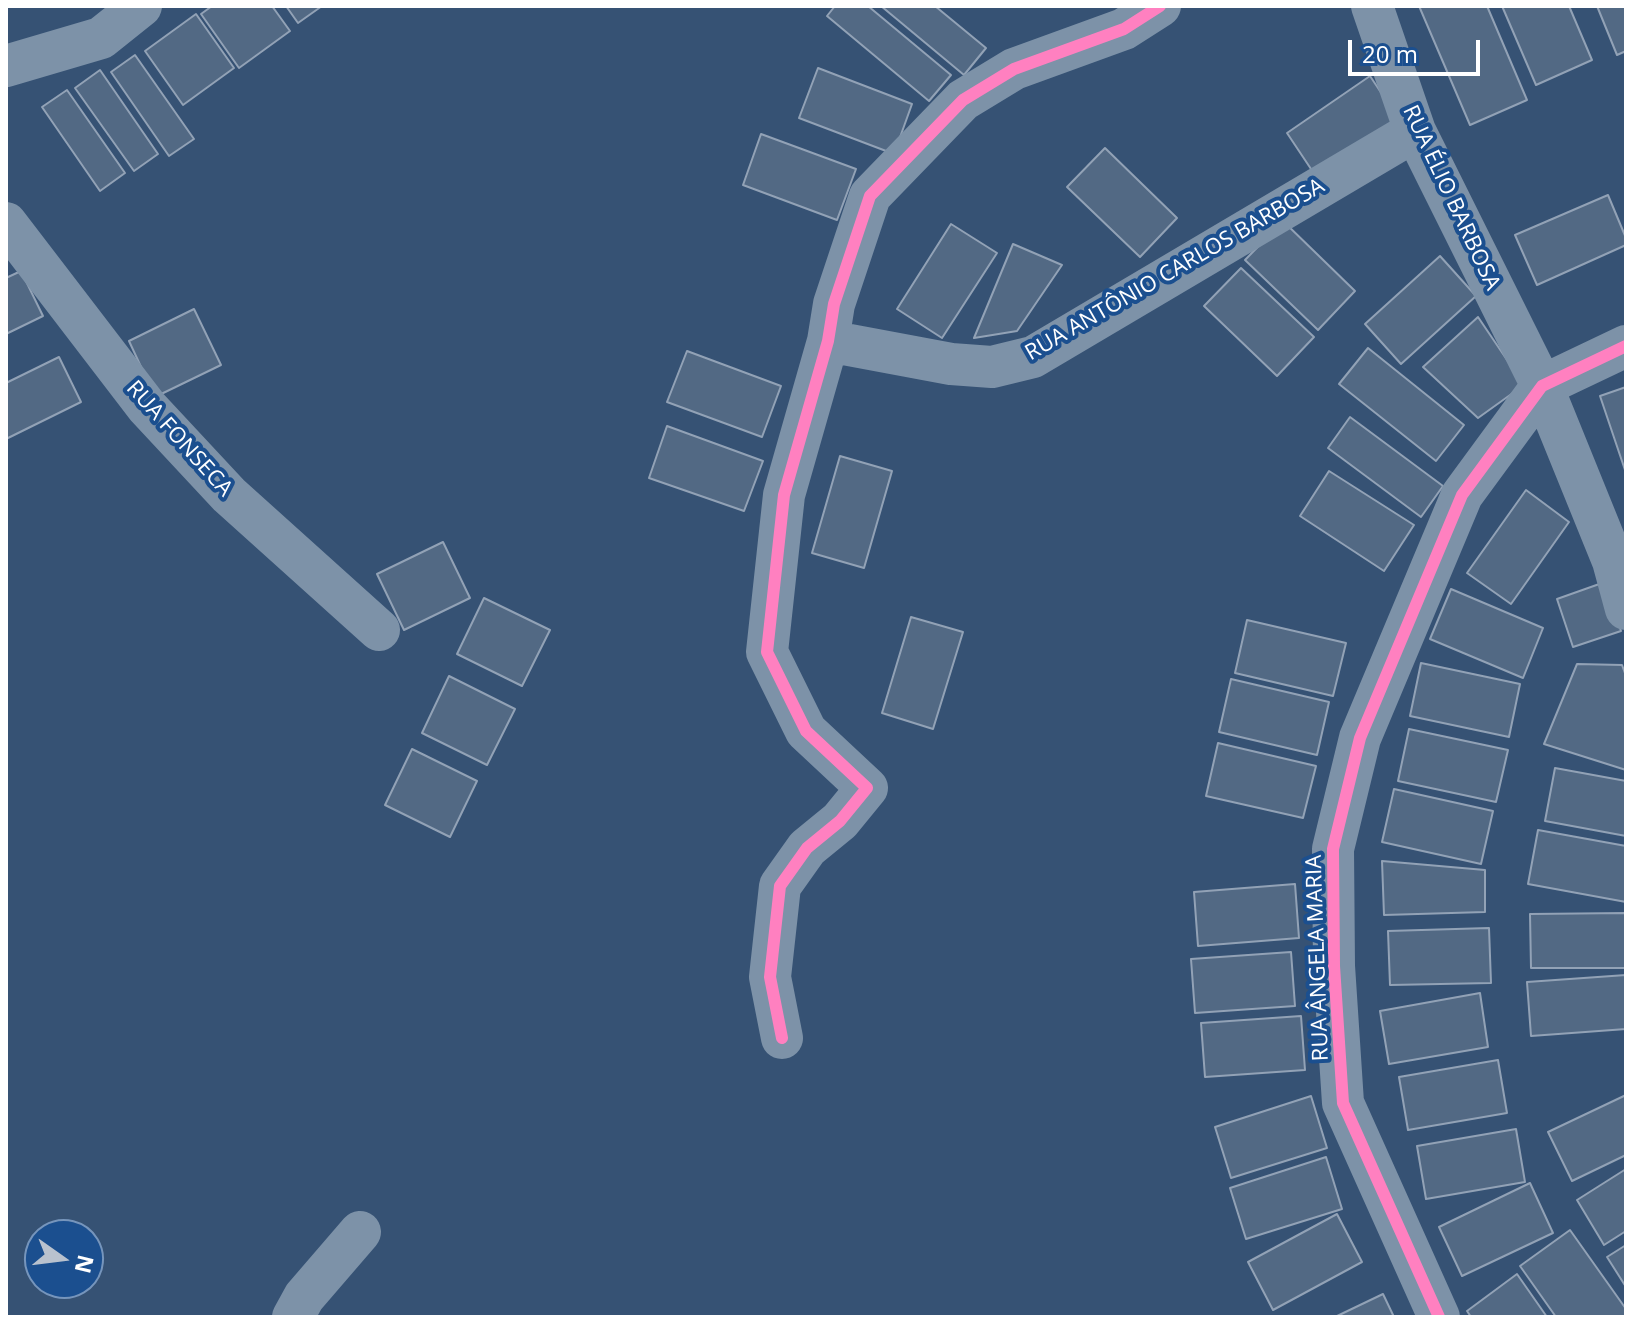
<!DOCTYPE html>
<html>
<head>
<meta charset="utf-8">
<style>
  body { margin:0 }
  #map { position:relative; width:1632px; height:1323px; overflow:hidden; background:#365274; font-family:"Open Sans",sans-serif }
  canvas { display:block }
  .frame { position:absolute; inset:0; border:8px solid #fff; pointer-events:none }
  .north { position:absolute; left:24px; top:1219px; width:80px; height:80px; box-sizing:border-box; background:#1b4f8f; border:2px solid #7695bc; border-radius:50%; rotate:104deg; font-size:22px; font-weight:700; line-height:32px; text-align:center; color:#fff }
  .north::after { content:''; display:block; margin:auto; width:28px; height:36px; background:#b9c2ce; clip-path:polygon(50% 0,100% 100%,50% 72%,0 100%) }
  .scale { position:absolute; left:1348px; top:40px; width:132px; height:36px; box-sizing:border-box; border:4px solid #fff; border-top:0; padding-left:10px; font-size:24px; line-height:28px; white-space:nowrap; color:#fff; -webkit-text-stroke:6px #1b4f8f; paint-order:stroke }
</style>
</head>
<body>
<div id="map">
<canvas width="1632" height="1323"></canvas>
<div class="frame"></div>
<div class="north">N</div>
<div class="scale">20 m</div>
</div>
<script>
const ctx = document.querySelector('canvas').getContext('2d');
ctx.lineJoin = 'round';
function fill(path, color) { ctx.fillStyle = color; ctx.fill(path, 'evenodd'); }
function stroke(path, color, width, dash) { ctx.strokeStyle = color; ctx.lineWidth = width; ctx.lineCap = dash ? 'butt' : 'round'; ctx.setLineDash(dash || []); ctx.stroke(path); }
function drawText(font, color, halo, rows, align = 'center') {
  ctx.font = font + ' "Open Sans",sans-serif'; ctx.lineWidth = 8; ctx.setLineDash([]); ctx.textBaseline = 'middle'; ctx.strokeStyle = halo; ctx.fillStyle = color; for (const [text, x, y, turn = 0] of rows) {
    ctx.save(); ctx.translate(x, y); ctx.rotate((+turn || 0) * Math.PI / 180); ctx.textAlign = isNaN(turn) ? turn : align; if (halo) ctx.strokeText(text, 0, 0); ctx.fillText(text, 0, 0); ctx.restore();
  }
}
const building = new Path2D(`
  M 212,6 L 272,6 L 290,31 L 239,68 L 201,14 Z
  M 286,6 L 322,6 L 298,23 Z
  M 835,6 L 868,6 L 951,75 L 929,101 L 827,16 Z
  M 881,6 L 935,6 L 986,48 L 964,75 Z
  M 1419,6 L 1487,6 L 1527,100 L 1470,125 Z
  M 1502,6 L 1569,6 L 1592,60 L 1536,85 Z
  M 1597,6 L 1626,6 L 1626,51 L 1617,55 Z
  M 196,14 L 234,68 L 183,105 L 145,51 Z
  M 135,55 L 194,139 L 169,156 L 111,72 Z
  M 818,68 L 912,104 L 894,154 L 799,118 Z
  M 100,70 L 158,154 L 134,171 L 75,88 Z
  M 1370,76 L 1400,121 L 1317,178 L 1287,133 Z
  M 67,90 L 125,173 L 100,191 L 42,107 Z
  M 761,134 L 856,169 L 837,220 L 743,185 Z
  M 1105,148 L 1177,218 L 1140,257 L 1067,187 Z
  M 1608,195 L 1626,238 L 1626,245 L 1537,285 L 1515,235 Z
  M 1283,221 L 1355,291 L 1318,330 L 1245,260 Z
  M 951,224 L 997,253 L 942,338 L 897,309 Z
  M 1013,244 L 1062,265 L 1017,331 L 974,338 Z
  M 1440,256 L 1476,296 L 1401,364 L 1365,324 Z
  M 1241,268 L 1314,337 L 1277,376 L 1204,306 Z
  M 21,271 L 43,316 L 6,334 L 6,278 Z
  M 194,309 L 221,365 L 155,397 L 129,341 Z
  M 1478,317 L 1524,385 L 1478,418 L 1423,367 Z
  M 1368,348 L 1464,425 L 1436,461 L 1339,384 Z
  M 687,351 L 781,386 L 762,437 L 667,402 Z
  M 59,357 L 81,402 L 6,439 L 6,383 Z
  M 1626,387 L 1626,473 L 1600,396 Z
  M 1350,417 L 1443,486 L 1421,517 L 1328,448 Z
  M 667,426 L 763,461 L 744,511 L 649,478 Z
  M 840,456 L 892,471 L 864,568 L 812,553 Z
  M 1329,471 L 1414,525 L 1384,571 L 1300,516 Z
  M 1526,490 L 1569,522 L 1511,604 L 1467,573 Z
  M 443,542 L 470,598 L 404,630 L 377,574 Z
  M 1605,582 L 1621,631 L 1573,647 L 1557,599 Z
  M 1451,589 L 1543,628 L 1523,678 L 1430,639 Z
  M 484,598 L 550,630 L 522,686 L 457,654 Z
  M 911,617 L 963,632 L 933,729 L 882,713 Z
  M 1247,620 L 1346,643 L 1333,696 L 1235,673 Z
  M 1421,663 L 1520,684 L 1509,737 L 1410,716 Z
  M 1577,664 L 1622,665 L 1626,676 L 1626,770 L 1544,744 Z
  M 449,676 L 515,709 L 487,765 L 422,733 Z
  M 1231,679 L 1329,702 L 1317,755 L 1219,732 Z
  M 1409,729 L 1508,750 L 1496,802 L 1398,781 Z
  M 1218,743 L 1316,766 L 1303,818 L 1206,796 Z
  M 412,749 L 477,781 L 450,837 L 385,805 Z
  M 1555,768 L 1626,781 L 1626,836 L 1545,821 Z
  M 1394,789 L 1493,811 L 1481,864 L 1382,842 Z
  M 1538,830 L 1626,846 L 1626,902 L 1528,884 Z
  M 1382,861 L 1485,870 L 1485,912 L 1384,915 Z
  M 1295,884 L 1299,938 L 1198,946 L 1194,892 Z
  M 1626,913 L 1626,968 L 1531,968 L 1530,914 Z
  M 1489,928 L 1491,983 L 1390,985 L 1388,931 Z
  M 1291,952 L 1295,1006 L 1195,1013 L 1191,959 Z
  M 1626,975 L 1626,1029 L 1531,1036 L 1527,982 Z
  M 1480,993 L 1488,1047 L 1389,1064 L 1380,1011 Z
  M 1301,1016 L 1305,1070 L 1205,1077 L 1201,1023 Z
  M 1498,1060 L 1507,1113 L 1408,1130 L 1399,1077 Z
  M 1626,1095 L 1626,1155 L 1572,1181 L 1548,1132 Z
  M 1311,1096 L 1327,1148 L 1231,1178 L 1215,1127 Z
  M 1516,1129 L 1525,1182 L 1426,1199 L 1417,1146 Z
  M 1326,1157 L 1342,1209 L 1246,1239 L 1230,1188 Z
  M 1626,1169 L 1626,1231 L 1604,1245 L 1577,1200 Z
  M 1530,1183 L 1553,1233 L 1462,1276 L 1439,1227 Z
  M 1337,1214 L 1362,1262 L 1273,1310 L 1248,1262 Z
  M 1570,1230 L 1626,1309 L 1626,1317 L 1556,1317 L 1520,1266 Z
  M 1626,1245 L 1626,1287 L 1607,1257 Z
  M 1517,1274 L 1547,1317 L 1471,1317 L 1467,1311 Z
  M 1383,1294 L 1394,1317 L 1335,1317 Z`);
fill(building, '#526984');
stroke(building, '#92a2b6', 2);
stroke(new Path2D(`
  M 1372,6 L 1415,131 L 1542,386 L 1613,561 L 1626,609
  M 6,66 L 101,38 L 141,6
  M 6,223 L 147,407 L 229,495 L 379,630
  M 828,341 L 951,364 L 992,367 L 1033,357 L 1415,131
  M 782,1038 L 770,977 L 780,886 L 807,848 L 840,821 L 867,788 L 806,731 L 767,652 L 784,495 L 828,341 L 834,304 L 870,196 L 963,100 L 1014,69 L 1124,29 L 1160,6
  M 293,1317 L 304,1297 L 360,1232
  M 1439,1317 L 1343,1103 L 1334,966 L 1333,849 L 1360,738 L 1462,495 L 1542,386 L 1626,346`), '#7d92a8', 42);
stroke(new Path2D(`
  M 782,1038 L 770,977 L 780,886 L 807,848 L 840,821 L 867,788 L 806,731 L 767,652 L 784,495 L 828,341 L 834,304 L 870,196 L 963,100 L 1014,69 L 1124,29 L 1160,6
  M 1439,1317 L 1343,1103 L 1334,966 L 1333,849 L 1360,738 L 1462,495 L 1542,386 L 1626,346`), '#ff80c0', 12);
drawText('22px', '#fff', '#1b4f8f', [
  ["RUA ÉLIO BARBOSA",1451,198,65],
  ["RUA ANTÔNIO CARLOS BARBOSA",1175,270,-30],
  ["RUA FONSECA",179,439,48],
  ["RUA ÂNGELA MARIA",1318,958,-92]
]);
</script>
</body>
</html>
